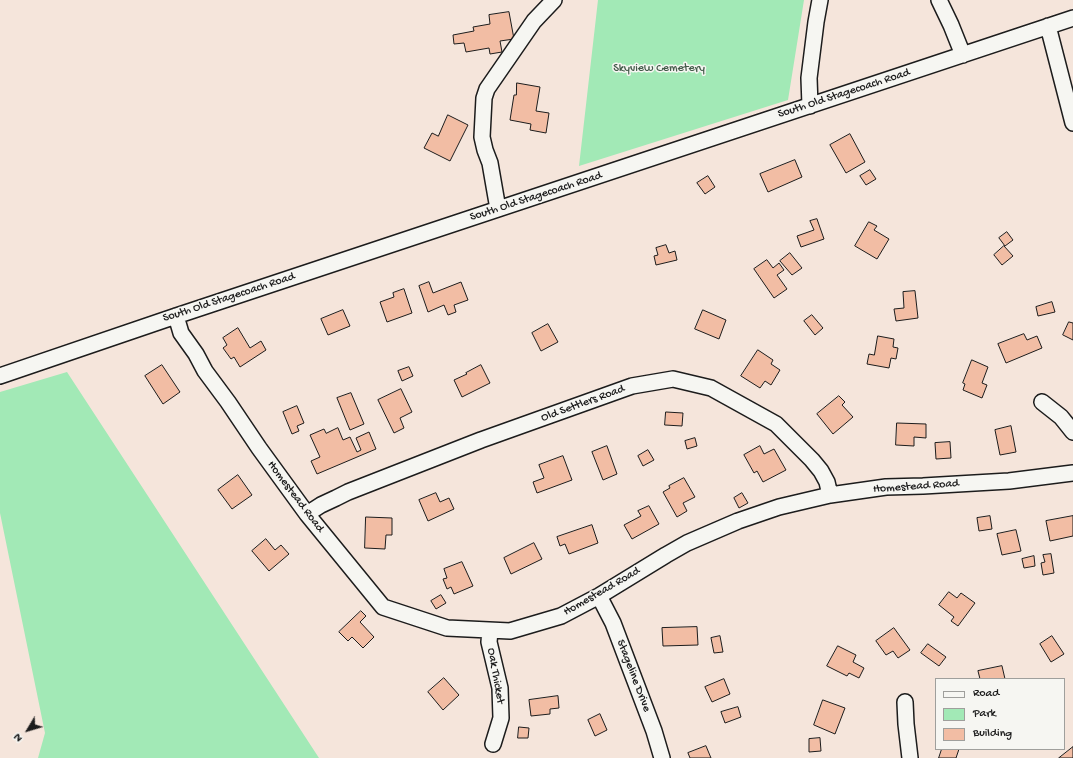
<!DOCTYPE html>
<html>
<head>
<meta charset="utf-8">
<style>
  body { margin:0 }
  #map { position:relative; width:1073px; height:758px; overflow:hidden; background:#f5e5db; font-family:"Gochi Hand",sans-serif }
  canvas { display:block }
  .legend { position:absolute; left:935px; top:678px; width:130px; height:72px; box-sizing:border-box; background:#f6f6f2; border:1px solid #9f9f9c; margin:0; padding:5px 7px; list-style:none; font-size:12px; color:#1c1c1c }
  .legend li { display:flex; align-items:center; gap:8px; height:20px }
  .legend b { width:20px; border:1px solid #9f9f9c }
  .north { position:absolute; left:8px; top:710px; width:40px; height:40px; -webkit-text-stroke:3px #f6f6f2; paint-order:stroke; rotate:232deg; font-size:11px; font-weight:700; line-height:16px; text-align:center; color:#1c1c1c }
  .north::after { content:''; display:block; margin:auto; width:14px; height:18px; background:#1c1c1c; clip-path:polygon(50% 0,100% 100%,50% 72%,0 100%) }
</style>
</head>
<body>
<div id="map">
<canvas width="1073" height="758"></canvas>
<ul class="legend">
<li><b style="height:5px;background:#f6f6f2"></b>Road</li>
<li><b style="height:11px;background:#a2e9b6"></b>Park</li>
<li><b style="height:11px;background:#f2bda4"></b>Building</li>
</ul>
<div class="north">N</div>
</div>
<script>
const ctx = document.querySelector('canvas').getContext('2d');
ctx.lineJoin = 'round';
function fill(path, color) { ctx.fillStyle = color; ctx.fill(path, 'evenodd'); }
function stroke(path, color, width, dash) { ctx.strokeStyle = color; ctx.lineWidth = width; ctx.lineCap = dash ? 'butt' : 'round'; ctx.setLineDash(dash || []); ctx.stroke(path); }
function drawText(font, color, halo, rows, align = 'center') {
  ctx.font = font + ' "Gochi Hand",sans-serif'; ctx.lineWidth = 3; ctx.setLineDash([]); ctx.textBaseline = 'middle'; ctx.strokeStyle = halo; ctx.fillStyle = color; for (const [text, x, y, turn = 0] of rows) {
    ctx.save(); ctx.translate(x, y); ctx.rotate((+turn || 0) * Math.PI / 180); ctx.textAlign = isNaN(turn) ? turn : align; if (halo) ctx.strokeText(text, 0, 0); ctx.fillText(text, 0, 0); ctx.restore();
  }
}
fill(new Path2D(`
  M 598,0 L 804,0 L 788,100 L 579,166 Z
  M 67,372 L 319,758 L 38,758 L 45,733 L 0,513 L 0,392 Z`), '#a2e9b6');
const building = new Path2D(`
  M 509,12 L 514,39 L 500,41 L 502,52 L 490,54 L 489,48 L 466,52 L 464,43 L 454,44 L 453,35 L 474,31 L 473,27 L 490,24 L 489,15 Z
  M 517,83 L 540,87 L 536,111 L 549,113 L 546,133 L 530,130 L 531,124 L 510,120 L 514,95 L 516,95 Z
  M 448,115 L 468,125 L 450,161 L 424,148 L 432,133 L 438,136 Z
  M 850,134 L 865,162 L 846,173 L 830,145 Z
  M 795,160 L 802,177 L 768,192 L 760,174 Z
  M 870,170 L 876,179 L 866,185 L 860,176 Z
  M 708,176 L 715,187 L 705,194 L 697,183 Z
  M 817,219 L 824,239 L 801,247 L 797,236 L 814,230 L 810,221 Z
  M 869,222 L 877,226 L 874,230 L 889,239 L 877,259 L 855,246 Z
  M 1007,232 L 1013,240 L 1005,246 L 999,238 Z
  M 666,245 L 669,253 L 675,251 L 677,260 L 656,265 L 654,256 L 658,255 L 656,248 Z
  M 1004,246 L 1013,256 L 1002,265 L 994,255 Z
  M 790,253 L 802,268 L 792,275 L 780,261 Z
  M 767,260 L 773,268 L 779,263 L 784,270 L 777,275 L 787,289 L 774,298 L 754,269 Z
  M 429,282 L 433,293 L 461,282 L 468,300 L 454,305 L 456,312 L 448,315 L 444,305 L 428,312 L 419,286 Z
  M 404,289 L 412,313 L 387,322 L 380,302 L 394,297 L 393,293 Z
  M 915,291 L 918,318 L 896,321 L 894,309 L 904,308 L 903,292 Z
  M 1052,302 L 1055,312 L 1038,316 L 1036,307 Z
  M 343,310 L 350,326 L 328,335 L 321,319 Z
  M 703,310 L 726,320 L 719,339 L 695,329 Z
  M 812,315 L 823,328 L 815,335 L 804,321 Z
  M 1069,322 L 1073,323 L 1073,340 L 1063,335 Z
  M 548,324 L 558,342 L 541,351 L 532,333 Z
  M 238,328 L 250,348 L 261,341 L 266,350 L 240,367 L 234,357 L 231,359 L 223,348 L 227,345 L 223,338 Z
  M 1024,334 L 1027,340 L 1037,336 L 1042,348 L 1006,363 L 998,344 Z
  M 878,336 L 894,339 L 893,347 L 898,348 L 896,359 L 891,358 L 889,368 L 867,364 L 869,354 L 874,355 Z
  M 758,350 L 773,360 L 771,364 L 780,370 L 771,385 L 765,381 L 760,388 L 741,376 Z
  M 972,360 L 988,367 L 982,383 L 987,385 L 982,398 L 963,390 L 965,384 L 963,383 Z
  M 162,365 L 180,392 L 163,404 L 145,376 Z
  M 481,365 L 490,383 L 462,397 L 454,380 L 467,374 L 466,373 Z
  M 409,367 L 413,376 L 402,381 L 398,371 Z
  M 401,389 L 412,412 L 400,418 L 404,428 L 394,433 L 378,400 Z
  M 351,393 L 364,424 L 350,430 L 337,398 Z
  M 839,396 L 845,402 L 842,405 L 853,417 L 833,434 L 817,414 Z
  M 297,406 L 304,423 L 297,426 L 299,431 L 292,434 L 283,412 Z
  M 666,412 L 683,413 L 682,426 L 665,425 Z
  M 897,423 L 926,424 L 926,438 L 914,437 L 914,446 L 896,445 Z
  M 1011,426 L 1016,452 L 1000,455 L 995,430 Z
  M 338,428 L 343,440 L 350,437 L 357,452 L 361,450 L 356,438 L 369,432 L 376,449 L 317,474 L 311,461 L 320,457 L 310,435 L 324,429 L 326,433 Z
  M 695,438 L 697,446 L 687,449 L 685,441 Z
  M 950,442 L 951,458 L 936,459 L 935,443 Z
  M 607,446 L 617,474 L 603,480 L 592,452 Z
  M 760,446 L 764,454 L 774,449 L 786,470 L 763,482 L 757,471 L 754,473 L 744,455 Z
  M 648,450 L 654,460 L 643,466 L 638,456 Z
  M 563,456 L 572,480 L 537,493 L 533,482 L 544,478 L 539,465 Z
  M 238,475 L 252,495 L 232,509 L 218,490 Z
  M 684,478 L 695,497 L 683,503 L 687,511 L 677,517 L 663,492 L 670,488 L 669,486 Z
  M 436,493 L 440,502 L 449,498 L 454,509 L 428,521 L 419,500 Z
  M 742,493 L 748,503 L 739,508 L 734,498 Z
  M 649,506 L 659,524 L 632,539 L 624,525 L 641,516 L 638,511 Z
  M 990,516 L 992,529 L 979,531 L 977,518 Z
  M 1073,516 L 1073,536 L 1050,541 L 1046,521 Z
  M 366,517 L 392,518 L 392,535 L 386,535 L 385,549 L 365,548 Z
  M 592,525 L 598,543 L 569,554 L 565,544 L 560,546 L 557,537 Z
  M 1016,530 L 1021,551 L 1002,555 L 997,534 Z
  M 266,539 L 275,550 L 281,545 L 289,554 L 269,571 L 252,551 Z
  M 534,543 L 542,559 L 511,574 L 504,558 Z
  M 1051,554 L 1054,573 L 1043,575 L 1041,563 L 1045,562 L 1043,555 Z
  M 1034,556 L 1035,566 L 1024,568 L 1022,559 Z
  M 462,562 L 473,586 L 454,594 L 451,587 L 447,589 L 443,579 L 447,578 L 444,569 Z
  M 949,592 L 957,598 L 961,593 L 975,603 L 958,626 L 951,621 L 954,617 L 939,605 Z
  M 441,595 L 446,603 L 436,609 L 431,601 Z
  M 361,611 L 366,616 L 360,622 L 374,637 L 363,648 L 352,637 L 348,641 L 339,632 Z
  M 697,627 L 698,645 L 663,646 L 662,628 Z
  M 894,628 L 910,650 L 898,658 L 893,651 L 886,655 L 876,641 Z
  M 720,636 L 723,652 L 714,653 L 711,638 Z
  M 1052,636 L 1064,654 L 1051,662 L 1040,644 Z
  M 928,644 L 946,657 L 939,666 L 921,653 Z
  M 838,646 L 856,655 L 853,662 L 864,668 L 859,678 L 849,673 L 847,676 L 827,666 Z
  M 1002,666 L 1005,679 L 980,679 L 978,671 Z
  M 444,678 L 459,695 L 443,710 L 428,692 Z
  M 724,679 L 730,694 L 712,702 L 705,687 Z
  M 558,696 L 559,708 L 550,709 L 550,714 L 531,716 L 529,700 Z
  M 823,700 L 845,708 L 835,734 L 814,725 Z
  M 738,707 L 741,717 L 725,723 L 721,712 Z
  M 600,714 L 607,730 L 595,736 L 588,720 Z
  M 519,727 L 529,728 L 528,738 L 518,738 Z
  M 820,738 L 821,751 L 809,752 L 809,739 Z
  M 706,746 L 711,758 L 690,758 L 688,753 Z
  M 1073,747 L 1073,758 L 1059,758 Z
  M 942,749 L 959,749 L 956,758 L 939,758 Z`);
fill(building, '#f2bda4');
stroke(building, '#1c1c1c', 1);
const minor = new Path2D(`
  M 939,0 L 951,25 L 963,55
  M 1048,26 L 1073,123
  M 810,106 L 809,78 L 816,22 L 820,0
  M 498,209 L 490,163 L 485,150 L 482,137 L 484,98 L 487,89 L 534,21 L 554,0
  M 176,316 L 181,333 L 196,354 L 205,371 L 228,402 L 259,448 L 307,514 L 383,607 L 447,628 L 510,631 L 561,616 L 599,596 L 666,555 L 687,543 L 738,521 L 779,507 L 830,495 L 886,487 L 923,486 L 1009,481 L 1073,473
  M 0,376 L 176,316 L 1073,18
  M 1042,402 L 1061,417 L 1073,432
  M 307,514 L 321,505 L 336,498 L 348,492 L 481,440 L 632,386 L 673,379 L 711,388 L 776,424 L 812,460 L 821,471 L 827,482 L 830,495
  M 599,596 L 613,623 L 654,731 L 662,758
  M 490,631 L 489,642 L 500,688 L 501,718 L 493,744
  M 905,702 L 906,724 L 910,758`);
stroke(minor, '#1c1c1c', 18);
stroke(minor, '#f6f6f2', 15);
drawText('12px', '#445a4a', '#f6f6f2', [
  ["Skyview Cemetery",659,69]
]);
drawText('12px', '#1c1c1c', '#f6f6f2', [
  ["South Old Stagecoach Road",844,94,-18],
  ["South Old Stagecoach Road",536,197,-18],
  ["South Old Stagecoach Road",229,298,-18],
  ["Old Settlers Road",583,404,-20],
  ["Homestead Road",916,487,-4],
  ["Homestead Road",295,497,53],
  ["Homestead Road",602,592,-30],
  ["Oak Thicket",495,676,80],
  ["Stageline Drive",633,676,69]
]);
</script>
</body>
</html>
